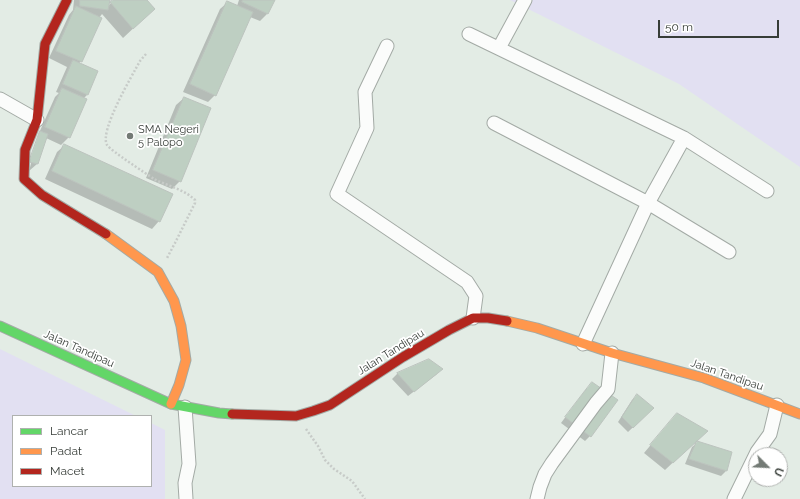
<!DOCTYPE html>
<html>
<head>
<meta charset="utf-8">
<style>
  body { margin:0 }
  #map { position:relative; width:800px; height:499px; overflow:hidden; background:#e3ece5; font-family:Raleway,sans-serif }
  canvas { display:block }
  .legend { position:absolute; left:12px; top:415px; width:140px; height:72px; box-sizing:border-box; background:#fff; border:1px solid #afb1af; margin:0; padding:5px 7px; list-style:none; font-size:12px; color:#373d38 }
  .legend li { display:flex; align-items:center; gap:8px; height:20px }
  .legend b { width:20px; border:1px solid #afb1af }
  .north { position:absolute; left:748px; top:447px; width:40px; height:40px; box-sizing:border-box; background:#fff; border:1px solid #afb1af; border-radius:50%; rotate:114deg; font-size:11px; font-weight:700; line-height:16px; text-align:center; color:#373d38 }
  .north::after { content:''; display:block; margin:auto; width:14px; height:18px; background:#737a75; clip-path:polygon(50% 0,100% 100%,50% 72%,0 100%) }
  .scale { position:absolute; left:658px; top:20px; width:121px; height:18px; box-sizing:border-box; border:2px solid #373d38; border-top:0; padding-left:5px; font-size:12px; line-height:14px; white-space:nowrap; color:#373d38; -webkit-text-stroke:3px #fff; paint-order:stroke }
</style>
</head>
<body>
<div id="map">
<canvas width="800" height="499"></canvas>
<ul class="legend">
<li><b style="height:5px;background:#63d668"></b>Lancar</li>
<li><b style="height:5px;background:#ff974d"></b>Padat</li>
<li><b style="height:5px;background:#b3261e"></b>Macet</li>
</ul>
<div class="north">U</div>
<div class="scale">50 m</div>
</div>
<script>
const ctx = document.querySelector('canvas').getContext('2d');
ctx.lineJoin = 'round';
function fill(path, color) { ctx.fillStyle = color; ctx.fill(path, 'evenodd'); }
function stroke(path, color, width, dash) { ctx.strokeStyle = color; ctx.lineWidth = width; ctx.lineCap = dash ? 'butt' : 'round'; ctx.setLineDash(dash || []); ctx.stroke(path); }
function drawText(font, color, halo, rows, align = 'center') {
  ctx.font = font + ' Raleway,sans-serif'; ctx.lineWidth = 3.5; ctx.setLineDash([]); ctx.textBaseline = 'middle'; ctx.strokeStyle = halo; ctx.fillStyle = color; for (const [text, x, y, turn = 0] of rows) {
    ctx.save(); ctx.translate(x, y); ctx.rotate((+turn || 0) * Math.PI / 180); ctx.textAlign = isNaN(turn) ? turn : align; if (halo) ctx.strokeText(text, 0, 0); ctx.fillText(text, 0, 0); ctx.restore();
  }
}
fill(new Path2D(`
  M 510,0 L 800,0 L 800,167 L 679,84 Z
  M 0,349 L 136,416 L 13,416 L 13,486 L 151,486 L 151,423 L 165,430 L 165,499 L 0,499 Z`), '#e2e0f2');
fill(new Path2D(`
  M 74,0 L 109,0 L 108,6 L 114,0 L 145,0 L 154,9 L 123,38 L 102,14 L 99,18 L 101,18 L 79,64 L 87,95 L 83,99 L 69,137 L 61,145 L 46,138 L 37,164 L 29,171 L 39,133 L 55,97 L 59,93 L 56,92 L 67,67 L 49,58 L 69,15 L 73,10 Z
  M 239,0 L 274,0 L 267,14 L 260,21 L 250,17 L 215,95 L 208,102 L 183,92 L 220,9 L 228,2 L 237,6 Z
  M 184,98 L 180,181 L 172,189 L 146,178 L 176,105 Z
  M 65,145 L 159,221 L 152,229 L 45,179 L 57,152 Z
  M 428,361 L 437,374 L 408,396 L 392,379 L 397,374 Z
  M 587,388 L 590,436 L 585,441 L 561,423 Z
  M 637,396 L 653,408 L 628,432 L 618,422 L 632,400 Z
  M 670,422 L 699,438 L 665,470 L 644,453 Z
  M 698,442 L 726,471 L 721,476 L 685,464 L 692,447 Z`), '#0003');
const building = new Path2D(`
  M 80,0 L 110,0 L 108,10 L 80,6 Z
  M 113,0 L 147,0 L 155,9 L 133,29 L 110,2 Z
  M 243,0 L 275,0 L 268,14 L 242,2 Z
  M 227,1 L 253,12 L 216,96 L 190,84 Z
  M 76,6 L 102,18 L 82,62 L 56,51 Z
  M 73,60 L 98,71 L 88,95 L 63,84 Z
  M 62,88 L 87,99 L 70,138 L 45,127 Z
  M 184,97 L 211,108 L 181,182 L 153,170 Z
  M 40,131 L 48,134 L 38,164 L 29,162 Z
  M 64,144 L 173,194 L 160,222 L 52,171 Z
  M 429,359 L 443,369 L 414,392 L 397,373 Z
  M 592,382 L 618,400 L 591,437 L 565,417 Z
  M 637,394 L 654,408 L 633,428 L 622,417 Z
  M 677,413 L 708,431 L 673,463 L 650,445 Z
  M 697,441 L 732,452 L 727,471 L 689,459 Z`);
fill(building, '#becfc2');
stroke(building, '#bcc3be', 1);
const street = new Path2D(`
  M 469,34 L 684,138
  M 387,46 L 365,92 L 367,128 L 337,194 L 467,282 L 476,296 L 473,318
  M 499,48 L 525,0
  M 0,99 L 37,120
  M 494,123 L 648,203 L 729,252
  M 583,344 L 648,203 L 684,138 L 767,191
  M 185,407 L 189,464 L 185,483 L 186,499
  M 537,499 L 540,487 L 545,474 L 552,463 L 596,403 L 608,389 L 612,353
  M 734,499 L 757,452 L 770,434 L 777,405`);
const fast = new Path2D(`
  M 0,326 L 171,404 L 219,413 L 232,414`);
const slow = new Path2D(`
  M 106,234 L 158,272 L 174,301 L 181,326 L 186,360 L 179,385 L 171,404
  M 507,321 L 537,328 L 612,353 L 704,378 L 800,414`);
const jam = new Path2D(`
  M 67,0 L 45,44 L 37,120 L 25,150 L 24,179 L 42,195 L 106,234
  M 232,414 L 296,416 L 313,411 L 330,405 L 403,357 L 449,330 L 473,318 L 488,318 L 507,321`);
stroke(street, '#a3aaa5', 15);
stroke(fast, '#a3aaa5', 11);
stroke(slow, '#a3aaa5', 11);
stroke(jam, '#a3aaa5', 11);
stroke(new Path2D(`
  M 146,54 L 140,61 C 132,76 99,131 107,145 C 111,151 147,174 154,179 C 167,186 184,189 195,200 L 195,203 L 175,243 L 167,258
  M 306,429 L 318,446 L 325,460 L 334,469 L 352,481 L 365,499`), '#c7cbc8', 2.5, [2, 2]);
stroke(street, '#fbfcfb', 13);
stroke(fast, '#63d668', 9);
stroke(slow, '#ff974d', 9);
stroke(jam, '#b3261e', 9);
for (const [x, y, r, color] of [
  [130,136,4,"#737a75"]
]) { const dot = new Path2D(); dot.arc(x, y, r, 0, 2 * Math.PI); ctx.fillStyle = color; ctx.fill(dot); stroke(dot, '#fff', 1.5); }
drawText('11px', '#373d38', '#fff', [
  ["SMA Negeri",138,130],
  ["5 Palopo",138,143]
], 'left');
drawText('11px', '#373d38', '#fff', [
  ["Jalan Tandipau",79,349,24],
  ["Jalan Tandipau",391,352,-32],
  ["Jalan Tandipau",727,375,19]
]);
</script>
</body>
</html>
